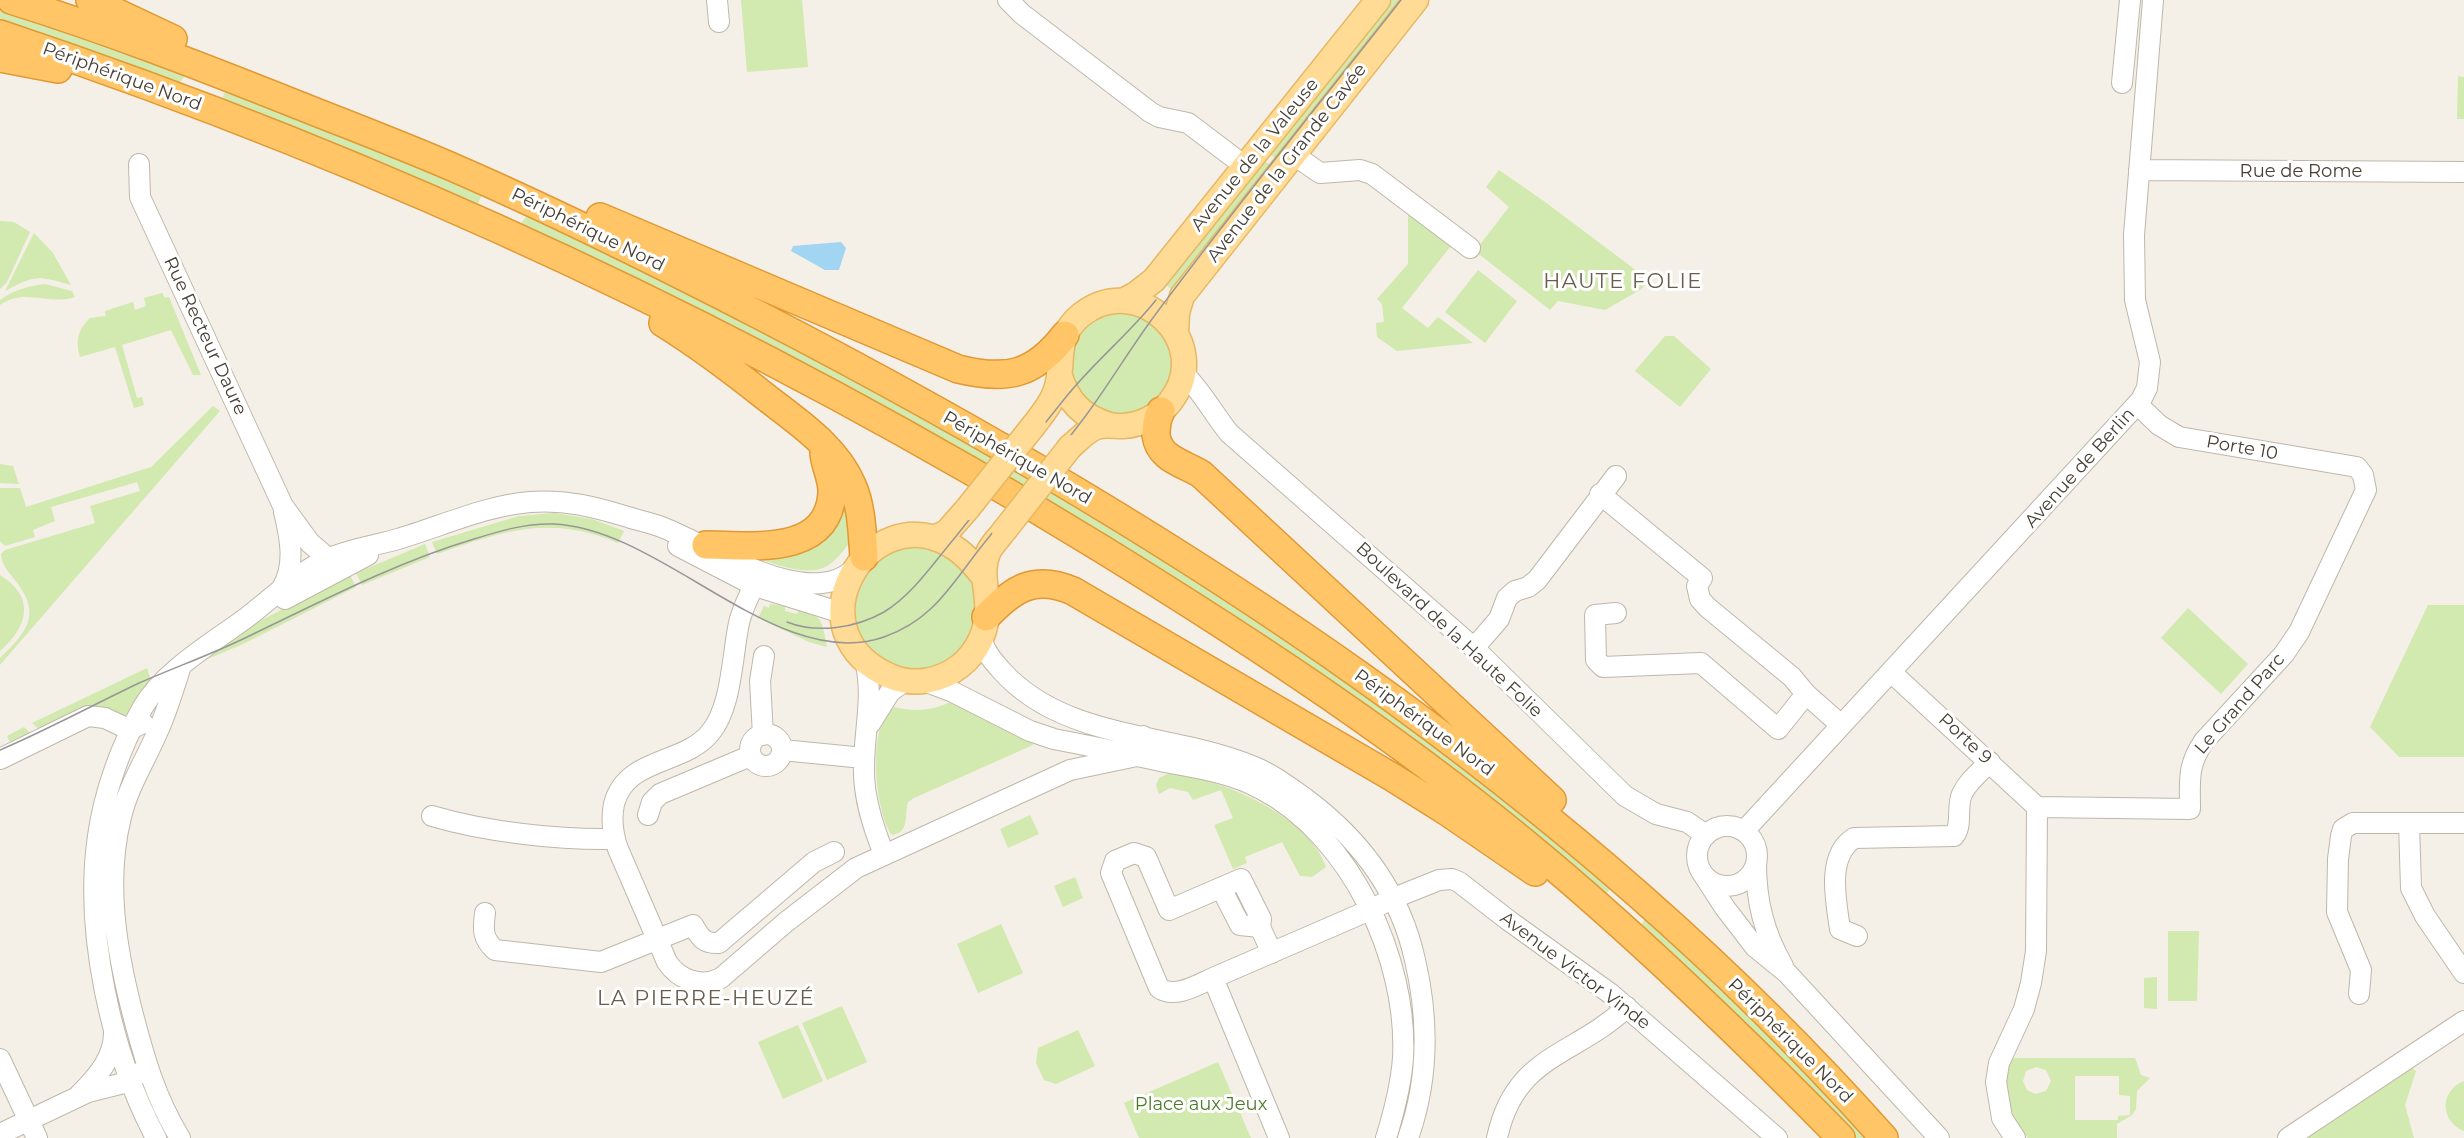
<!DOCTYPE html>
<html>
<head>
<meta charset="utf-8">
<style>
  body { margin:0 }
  canvas { display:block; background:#f4efe7 }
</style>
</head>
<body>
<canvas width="2464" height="1138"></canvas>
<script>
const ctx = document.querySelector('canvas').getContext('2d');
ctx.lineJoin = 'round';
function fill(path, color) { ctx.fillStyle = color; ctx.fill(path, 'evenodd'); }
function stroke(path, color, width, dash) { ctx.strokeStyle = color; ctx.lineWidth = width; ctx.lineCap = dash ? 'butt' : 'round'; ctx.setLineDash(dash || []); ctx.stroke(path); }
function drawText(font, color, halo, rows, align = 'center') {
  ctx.font = font + ' Montserrat,sans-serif'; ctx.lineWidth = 6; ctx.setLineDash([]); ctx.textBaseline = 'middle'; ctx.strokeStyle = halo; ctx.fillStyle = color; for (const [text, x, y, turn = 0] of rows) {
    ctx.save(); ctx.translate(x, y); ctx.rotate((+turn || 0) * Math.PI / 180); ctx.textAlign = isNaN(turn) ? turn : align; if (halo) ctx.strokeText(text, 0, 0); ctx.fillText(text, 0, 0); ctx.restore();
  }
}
fill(new Path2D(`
  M 741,0 L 802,0 L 808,67 L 747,72 Z
  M 1385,0 L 1409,0 L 1280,162 L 1266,151 Z
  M 0,7 L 181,70 L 185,76 L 177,86 L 0,25 Z
  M 2458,76 L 2464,77 L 2464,119 L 2457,119 Z
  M 231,89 L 482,194 L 478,204 L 471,206 L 225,105 L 223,96 L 226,91 Z
  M 1260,158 L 1275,168 L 1179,296 L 1160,280 Z
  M 1499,170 L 1545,202 L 1641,274 L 1646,284 L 1640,290 L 1605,310 L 1558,301 L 1550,310 L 1475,251 L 1509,207 L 1486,187 Z
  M 1409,211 L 1458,250 L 1459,253 L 1450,247 L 1402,308 L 1428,328 L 1438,317 L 1473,343 L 1397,351 L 1377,337 L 1376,323 L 1384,322 L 1382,304 L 1377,299 L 1408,264 L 1408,213 Z
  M 530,212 L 830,361 L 1162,553 L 1456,756 L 1611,888 L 1604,896 L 1314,676 L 523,230 L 521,223 Z
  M 0,221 L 14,222 L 30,232 L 7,282 L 0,289 Z
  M 34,233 L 53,253 L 71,285 C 38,276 36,274 5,291 Z
  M 1478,270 L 1517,301 L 1485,343 L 1445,312 Z
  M 45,284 L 72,291 L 75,297 C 50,306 24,287 0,305 L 0,300 C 14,290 28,286 45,284 Z
  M 162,293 L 165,298 L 169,297 L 201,375 L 193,375 L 171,330 L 122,345 L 137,398 L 142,397 L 144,405 L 134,408 L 115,347 L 80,357 C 75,340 78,330 90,318 L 106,316 L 105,311 L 133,302 L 135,310 L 146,306 L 144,298 Z
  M1070 364a51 51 0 1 1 102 0a51 51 0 1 1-102 0Z
  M 1665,336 L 1674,336 L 1711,369 L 1680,407 L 1635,371 Z
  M 213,406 L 220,411 L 0,665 L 0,658 C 29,630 42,613 14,579 C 7,570 2,565 1,554 L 5,550 L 95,523 L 90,506 L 140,491 L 137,482 L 51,507 L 55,521 L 33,530 L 35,537 L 5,546 L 0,541 L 0,488 L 20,488 L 26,507 L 151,467 Z
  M 0,464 L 13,466 L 19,484 L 0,483 Z
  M 836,473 L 856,535 C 847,545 839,559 827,566 C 805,579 763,560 741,551 L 802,544 Z
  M 554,513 L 592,519 L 624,531 L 618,543 C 550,514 503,531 437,554 L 432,542 L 519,516 Z
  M 425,544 L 430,557 L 362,585 L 356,573 Z
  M 923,547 L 945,554 L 969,577 L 974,587 L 978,619 L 957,658 L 925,673 L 879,663 L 853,624 L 852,600 L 868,567 L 899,549 Z
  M 0,575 C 36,597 28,627 0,651 Z
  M 350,575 L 356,587 L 243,644 L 208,659 L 244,629 Z
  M 770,604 L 785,606 L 785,611 L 797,614 L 799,609 C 824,616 822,623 827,647 L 809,642 L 758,618 L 764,606 L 769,608 Z
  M 2428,605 L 2464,605 L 2464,757 L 2399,757 L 2370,727 Z
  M 2188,608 L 2248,664 L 2221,694 L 2161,638 Z
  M 147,668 L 151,680 L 126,715 L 43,733 L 32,723 Z
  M 957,699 L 1032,740 L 1033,745 L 914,798 L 908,802 C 904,817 910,832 892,835 C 875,812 866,724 894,707 C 918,713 935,710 957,699 Z
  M 24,727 L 35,737 L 13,749 L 7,736 Z
  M 1169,773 C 1218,777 1310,816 1326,867 L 1312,877 L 1300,876 L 1282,842 L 1245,857 L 1247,863 L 1233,869 L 1214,825 L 1233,818 L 1221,790 L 1193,800 L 1188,792 L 1170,788 L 1159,794 L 1156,785 L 1159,778 Z
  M 1030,815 L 1039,834 L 1008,848 L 1000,829 Z
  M 1075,877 L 1083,898 L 1063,907 L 1054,886 Z
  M 1651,916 L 1873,1138 L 1848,1138 L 1640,928 L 1645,918 Z
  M 1001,924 L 1023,973 L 978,993 L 957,944 Z
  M 2168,931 L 2199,931 L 2197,1001 L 2168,1001 Z
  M 2157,977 L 2157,1009 L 2144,1008 L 2144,978 Z
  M 842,1006 L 867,1062 L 827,1080 L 802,1023 Z
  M 798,1025 L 823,1081 L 783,1099 L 758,1042 Z
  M 1078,1030 L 1095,1066 L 1056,1084 L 1044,1080 L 1036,1063 L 1038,1048 Z
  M 2008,1058 L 2135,1058 L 2141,1075 L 2150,1078 L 2137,1091 L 2136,1109 L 2132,1115 L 2117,1124 L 2117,1138 L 2028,1138 C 2007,1112 2003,1091 2008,1058 ZM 2036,1067 L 2046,1070 L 2051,1081 L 2046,1091 L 2035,1094 L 2027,1090 L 2023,1081 L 2026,1071 ZM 2075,1076 L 2119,1076 L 2119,1095 L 2130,1096 L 2130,1115 L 2118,1116 L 2118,1120 L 2075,1120 Z
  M 1218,1062 L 1251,1138 L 1139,1138 L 1124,1103 Z
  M 2407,1064 L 2416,1071 L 2405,1105 L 2414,1138 L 2296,1138 Z
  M 2464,1081 L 2464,1131 C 2440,1121 2439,1091 2464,1081 Z`), '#d2e9af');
fill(new Path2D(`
  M 841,242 L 846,248 L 839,270 L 825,270 L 791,251 L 793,246 Z`), '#a2d5f2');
const minor = new Path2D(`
  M 717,0 L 719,22
  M 1008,0 L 1022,14 L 1150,112 L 1159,117 L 1188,123 L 1246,167
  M 2122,83 L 2130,0
  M 1294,155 L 1320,173 L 1360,170 L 1372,174 L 1470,248
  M 139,164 L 140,197 L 283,506 L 310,543 L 323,554 L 325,561
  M 2139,170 L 2464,172
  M 1183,373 C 1201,390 1213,413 1229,433 L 1474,648 L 1625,796 L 1656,814 L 1687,822 L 1706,835
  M 1600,494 L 1702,578 L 1697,586 L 1700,599 L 1707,607 L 1792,677 L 1806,694 L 1841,725
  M 678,546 L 755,586 L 842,613
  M 761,572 C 753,588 743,605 739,623 C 732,656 732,707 710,733 C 684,765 626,757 614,804 C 611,819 613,835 618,849 L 667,962 C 679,980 701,988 721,978 L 786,922 L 856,868 L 1070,770 L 1132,757 L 1143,736
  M 282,588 C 296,565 290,537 284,512
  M 285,599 L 368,555
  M 1616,613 L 1595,615 L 1596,660 L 1603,667 L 1701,663 L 1778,729 L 1806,694
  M 982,640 C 985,652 993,661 1001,670 C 1064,741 1170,732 1252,766 C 1272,774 1288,786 1306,799 C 1361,840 1400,892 1415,960 C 1429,1020 1429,1079 1408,1138
  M 1474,648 L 1499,619 L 1507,598 L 1515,591 L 1528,587 L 1537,580 L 1616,476
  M 865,660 C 874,696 864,731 864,767 C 863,797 873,827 884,854
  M 180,669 C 173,690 167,712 157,733 C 145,761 128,787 121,817 C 105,881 116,948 132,1011 C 144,1057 155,1097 180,1138
  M 1892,673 L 2037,807
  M 924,681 L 953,692 L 1030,731 L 1054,739 C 1091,746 1128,754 1165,762 C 1197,768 1232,773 1261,789 C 1351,836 1408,959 1403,1058 C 1401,1085 1394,1112 1386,1138
  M 870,724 L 890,692 L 905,681
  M750 750a16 16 0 1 1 32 0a16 16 0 1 1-32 0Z
  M 763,735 L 760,681 L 764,656
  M 782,750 L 864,758
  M 0,759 L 88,716 L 105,718 L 126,728 L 133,728 L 143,723
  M 2037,807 L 2190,809 C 2190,780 2187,766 2204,741 L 2284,654 L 2299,632 L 2366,490 L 2363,475 L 2357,467 L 2179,437 L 2159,425 L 2138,405
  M 648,815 L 652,802 L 660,794 L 750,756
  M 432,816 C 486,832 558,840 614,839
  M 2464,823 L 2409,823 L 2411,888 L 2425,916 L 2464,973
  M1697 856a30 30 0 1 1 60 0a30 30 0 1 1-60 0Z
  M 1744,831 L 2141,400 L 2147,388 L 2150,362 L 2135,300 L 2134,235 L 2153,0
  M 1756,863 C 1756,901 1764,933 1783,966
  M 1701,871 L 1725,908 L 1755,947 L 1787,973 L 1939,1138
  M 1221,888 L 1240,925 L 1260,927
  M 485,913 C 483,929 482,938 495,950 L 601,962 L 693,925 C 700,937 703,944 719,943 L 814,862 L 834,852
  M 1857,936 L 1840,929 C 1836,901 1826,856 1854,838 L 1954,836 C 1963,825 1956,807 1962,794 C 1968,781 1980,772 1990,762
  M 1213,978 C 1197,985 1175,999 1159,988 L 1111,873 L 1115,861 L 1134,853 L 1146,857 L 1169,910 L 1241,879 L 1261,919 L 1260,927 L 1272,953
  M 2359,994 L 2361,970 L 2337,912 L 2338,859 L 2341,836 L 2343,829 L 2353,823 L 2409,823
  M 0,1059 L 37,1138
  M 79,1095 C 97,1077 115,1057 114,1031
  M 0,1134 L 88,1092 L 128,1082 L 139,1073
  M 156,1138 C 111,1053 84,932 98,836 C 104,793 121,745 143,707 C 164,671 212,643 246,618 C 271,599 293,577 321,562 C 345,550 373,546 398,539 C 442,526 484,506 530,502 C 565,499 595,507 628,517 C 640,521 652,523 664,528 C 712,547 809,612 854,569
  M 1279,1138 L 1213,978 L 1370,910 L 1394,898 L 1439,880 L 1452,879 L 1459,882 L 1508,920 L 1611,994 L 1777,1138
  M 1497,1138 C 1515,1054 1574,1057 1627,1007
  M 2015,1138 L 2002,1118 L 1996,1082 L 1999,1063 L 2024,1009 L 2031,983 L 2036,951 L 2037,807
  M 2288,1138 L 2464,1021`);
const major = new Path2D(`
  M 1123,301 L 1136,294 L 1154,280 L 1378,0
  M 1176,333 L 1177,313 L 1182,296 L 1416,0
  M 1059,373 C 1067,401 1082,417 1110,425
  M 1034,425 C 1044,412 1055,399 1058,382 C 1064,355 1055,337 1081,315 C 1139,269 1216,344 1170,402 C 1159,416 1141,425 1123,426 C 1113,426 1105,424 1096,427 C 1086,431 1078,440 1070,447
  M 934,538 L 947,532 L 968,508
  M 983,576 C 973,564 963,552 950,545 C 867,497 788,634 892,677 C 914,686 941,681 960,666 C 979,651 989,627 987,602 C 986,585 981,569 988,553 C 991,545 999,538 1004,531`);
const highway = new Path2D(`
  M 11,0 C 107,30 200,66 293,103 C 348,125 404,146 459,170 C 560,214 660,264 759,315 C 1173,529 1573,788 1884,1138
  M 90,0 L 173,39
  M 0,34 C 386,163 755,336 1102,549 C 1256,644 1410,745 1548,862 C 1650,948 1747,1042 1841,1138
  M 0,58 L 58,69
  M 600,217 L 958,369 C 1007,381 1034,375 1065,335
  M 663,323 C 699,345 733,371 767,398 C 798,422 836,447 852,485 C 862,507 862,533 864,557
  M 1161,411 C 1157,418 1156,426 1156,435 C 1159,459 1183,463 1201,474 L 1552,800
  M 706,545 C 750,545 827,557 832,494 C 833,479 825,467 824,453
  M 986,617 C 1013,589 1034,574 1073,591 L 1392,777 L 1446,811 L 1535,872`);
stroke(minor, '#c0b7a9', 22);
stroke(major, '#e7b862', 27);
stroke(highway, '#e19934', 30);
stroke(minor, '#fff', 20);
stroke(major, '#ffdb95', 24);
stroke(highway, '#ffc567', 27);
stroke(new Path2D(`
  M 787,622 C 817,634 856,628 884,612 C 912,595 932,565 953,540 C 991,493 1028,444 1066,397 C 1094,362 1129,334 1156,300
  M 0,750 C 47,730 91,706 137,684 C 173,668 210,655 245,638 C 320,602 394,563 474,539 C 500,531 526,523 553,524 C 663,528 777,674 884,637 C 933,620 951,585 981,547 C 1016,503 1053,460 1087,414 C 1112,380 1133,344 1158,311 C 1237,205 1320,103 1401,0`), '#979797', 1.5);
const majorBridge = new Path2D(`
  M 968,508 L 1034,425
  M 1004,531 L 1070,447`);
stroke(majorBridge, '#e7b862', 27, []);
stroke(majorBridge, '#ffdb95', 24);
drawText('18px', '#474036', '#fff', [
  ["Périphérique Nord",122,77,20],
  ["Avenue de la Valeuse",1255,155,-51],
  ["Avenue de la Grande Cavée",1287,163,-52],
  ["Rue de Rome",2301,172],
  ["Périphérique Nord",588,230,26],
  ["Rue Recteur Daure",205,336,65],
  ["Porte 10",2242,448,10],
  ["Périphérique Nord",1017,458,30],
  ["Avenue de Berlin",2080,468,-48],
  ["Boulevard de la Haute Folie",1449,630,43],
  ["Le Grand Parc",2240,704,-49],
  ["Périphérique Nord",1424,723,36],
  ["Porte 9",1965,739,43],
  ["Avenue Victor Vinde",1575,971,37],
  ["Périphérique Nord",1790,1041,45]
]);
drawText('18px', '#4b7b27', '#fff', [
  ["Place aux Jeux",1201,1105]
]);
ctx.letterSpacing = '1.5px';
drawText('21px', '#6a5d4d', '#fff', [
  ["HAUTE FOLIE",1623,282],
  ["LA PIERRE-HEUZÉ",706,999]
]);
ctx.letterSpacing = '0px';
</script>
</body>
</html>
